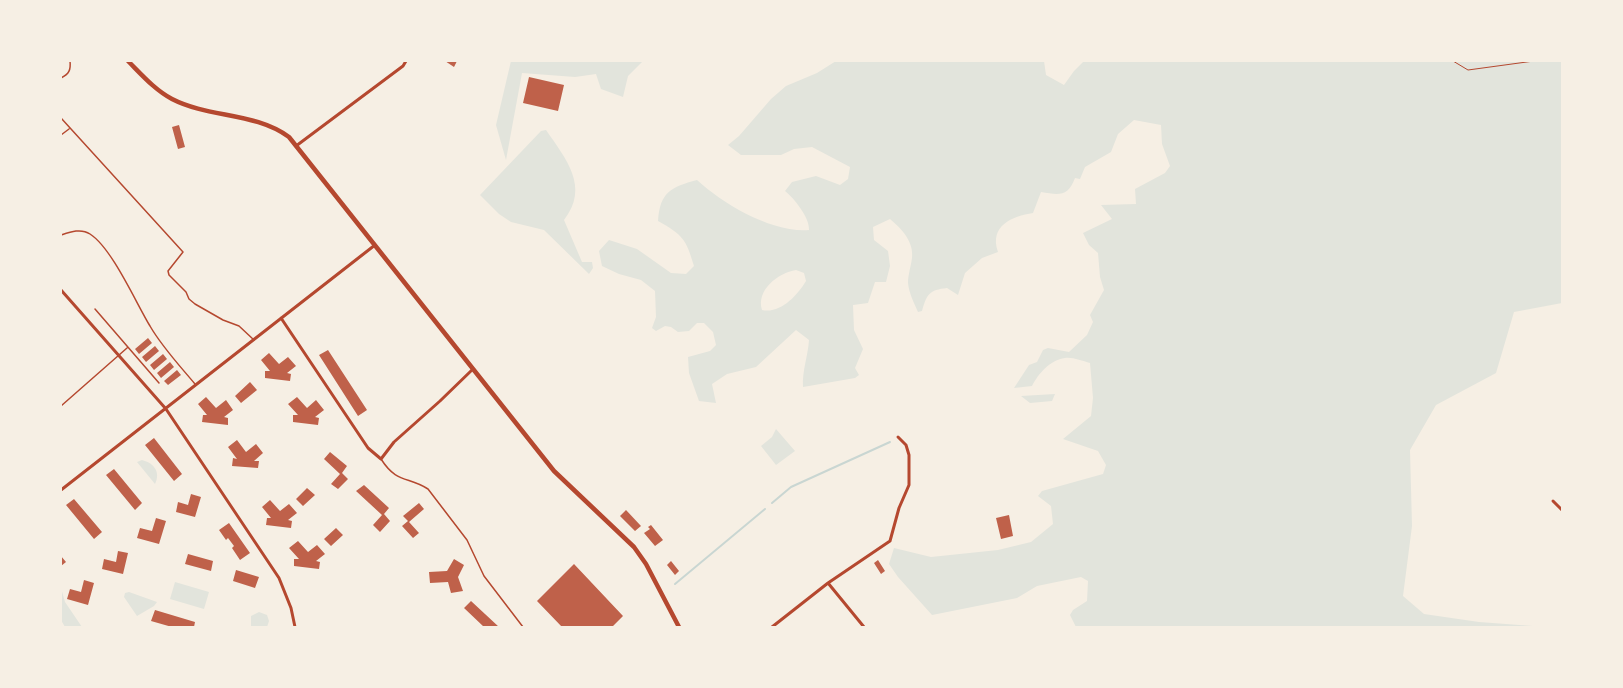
<!DOCTYPE html>
<html>
<head>
<meta charset="utf-8">
<style>
  body { margin:0 }
  #map { position:relative; width:1623px; height:688px; overflow:hidden; background:#f6efe4; font-family:"Roboto Serif",serif }
  canvas { display:block }
  .frame { position:absolute; inset:0; border:62px solid #f6efe4; pointer-events:none }
</style>
</head>
<body>
<div id="map">
<canvas width="1623" height="688"></canvas>
<div class="frame"></div>
</div>
<script>
const ctx = document.querySelector('canvas').getContext('2d');
ctx.lineJoin = 'round';
function fill(path, color) { ctx.fillStyle = color; ctx.fill(path, 'evenodd'); }
function stroke(path, color, width, dash) { ctx.strokeStyle = color; ctx.lineWidth = width; ctx.lineCap = dash ? 'butt' : 'round'; ctx.setLineDash(dash || []); ctx.stroke(path); }
fill(new Path2D(`
  M 511,61 L 643,61 L 628,76 L 623,97 L 601,89 L 596,74 L 575,77 L 522,73 L 506,160 L 496,125 Z
  M 836,61 L 1044,61 L 1046,75 L 1064,85 L 1074,71 L 1084,61 L 1562,61 L 1562,303 L 1514,312 L 1496,373 L 1436,405 L 1410,450 L 1412,526 L 1403,596 L 1424,614 L 1479,622 L 1546,627 L 1076,627 L 1070,615 L 1073,610 L 1087,601 L 1088,581 L 1081,577 L 1037,586 L 1017,598 L 932,615 L 898,577 L 889,564 L 894,548 L 931,557 L 998,550 L 1031,542 L 1053,524 L 1051,506 L 1038,496 L 1042,491 L 1103,474 L 1106,465 L 1098,451 L 1063,439 L 1091,416 L 1093,398 L 1090,363 C 1082,361 1073,357 1065,358 C 1050,360 1038,374 1032,386 L 1014,388 L 1029,365 L 1037,362 L 1043,350 L 1048,348 L 1069,352 L 1087,335 L 1093,322 L 1090,315 L 1104,290 L 1100,277 L 1098,253 L 1089,245 L 1083,233 L 1112,219 L 1101,205 L 1136,204 L 1135,189 L 1165,173 L 1170,166 L 1162,144 L 1161,125 L 1134,120 L 1118,134 L 1111,152 L 1085,167 L 1080,179 L 1075,178 C 1068,197 1059,195 1041,192 L 1033,213 C 1012,216 989,226 998,252 L 982,258 L 965,273 L 958,295 L 947,288 C 929,290 927,294 922,311 L 918,312 C 914,303 909,293 908,283 C 908,275 911,266 912,258 C 914,242 902,229 890,219 L 873,227 L 874,240 L 888,251 L 890,266 L 886,282 L 875,282 L 868,303 L 853,305 L 854,330 L 863,349 L 855,368 L 859,375 L 855,378 L 803,387 C 802,371 808,356 809,340 L 796,330 L 756,367 L 727,374 L 712,384 L 716,403 L 699,401 L 689,373 L 688,357 L 710,351 L 716,345 L 713,332 L 704,323 L 697,323 L 689,331 L 678,332 L 671,327 L 665,326 L 656,331 L 652,328 L 656,317 L 655,291 L 641,280 L 619,274 L 602,266 L 599,251 L 609,240 L 637,249 L 671,273 L 686,274 L 694,266 C 686,239 683,235 658,221 C 660,192 671,187 697,180 C 723,204 772,233 809,230 C 810,218 794,198 785,191 L 792,182 L 816,176 L 840,185 L 848,179 L 850,167 L 812,147 L 794,149 L 781,155 L 741,155 L 728,145 L 739,136 L 771,99 L 786,86 L 817,73 ZM 796,270 L 804,273 L 806,281 C 797,296 780,314 762,310 C 756,290 778,273 796,270 Z
  M 546,130 C 566,159 590,187 564,220 L 582,262 L 592,262 L 593,268 L 589,274 L 544,230 L 511,222 L 499,214 L 480,195 L 541,131 Z
  M 1055,394 L 1052,401 L 1030,403 L 1021,396 Z
  M 776,429 L 795,451 L 776,465 L 761,446 L 772,437 Z
  M 142,460 C 154,463 161,472 155,484 L 137,462 Z
  M 175,582 L 209,592 L 204,609 L 170,599 Z
  M 61,588 L 65,602 L 82,627 L 65,627 L 61,620 Z
  M 129,592 L 157,602 L 154,606 L 137,616 L 124,597 L 125,593 Z
  M 259,612 L 267,615 L 269,621 L 267,627 L 251,626 L 251,616 Z`), '#e2e4dc');
stroke(new Path2D(`
  M 772,503 L 791,487 L 890,442
  M 675,584 L 765,509`), '#c9d6d2', 2);
fill(new Path2D(`
  M 445,61 L 457,61 L 454,67 Z
  M 529,77 L 564,85 L 558,111 L 523,103 Z
  M 179,125 L 185,147 L 178,149 L 172,127 Z
  M 148,338 L 152,343 L 139,354 L 135,349 Z
  M 155,346 L 159,351 L 146,362 L 142,357 Z
  M 328,350 L 367,410 L 358,416 L 319,355 Z
  M 269,353 L 279,364 L 288,357 L 296,366 L 287,373 L 291,374 L 290,381 L 265,378 L 265,371 L 270,371 L 261,360 Z
  M 163,354 L 167,359 L 154,370 L 150,365 Z
  M 170,362 L 174,367 L 161,378 L 157,373 Z
  M 177,370 L 181,375 L 168,385 L 164,381 Z
  M 250,382 L 257,390 L 241,403 L 235,396 Z
  M 206,397 L 216,408 L 226,400 L 233,410 L 224,417 L 228,418 L 228,425 L 202,422 L 203,415 L 207,415 L 198,404 Z
  M 297,397 L 307,408 L 316,400 L 324,410 L 315,417 L 319,418 L 318,425 L 293,422 L 293,415 L 298,415 L 288,404 Z
  M 154,438 L 182,474 L 174,481 L 145,445 Z
  M 237,440 L 246,452 L 256,444 L 263,453 L 254,461 L 259,461 L 258,468 L 232,466 L 233,458 L 237,459 L 228,447 Z
  M 330,452 L 347,466 L 342,473 L 348,479 L 338,489 L 331,484 L 340,474 L 324,459 Z
  M 114,469 L 142,503 L 135,510 L 106,475 Z
  M 364,485 L 389,508 L 384,514 L 390,521 L 380,532 L 373,525 L 382,515 L 356,491 Z
  M 307,488 L 315,495 L 303,506 L 296,499 Z
  M 191,494 L 201,497 L 195,517 L 176,512 L 178,502 L 188,505 Z
  M 74,499 L 102,532 L 94,539 L 66,505 Z
  M 270,500 L 280,511 L 289,504 L 297,513 L 288,520 L 292,521 L 291,528 L 266,525 L 267,518 L 271,518 L 262,507 Z
  M 419,503 L 424,509 L 409,522 L 419,533 L 413,538 L 402,526 L 408,521 L 403,516 Z
  M 626,510 L 641,526 L 635,531 L 620,516 Z
  M 1009,515 L 1013,536 L 1001,539 L 996,518 Z
  M 156,518 L 166,521 L 159,544 L 137,538 L 140,528 L 152,531 Z
  M 229,523 L 250,553 L 240,560 L 232,548 L 234,546 L 228,538 L 226,540 L 219,530 Z
  M 651,525 L 663,540 L 655,546 L 644,533 L 650,529 L 648,527 Z
  M 336,528 L 343,535 L 331,546 L 324,539 Z
  M 298,541 L 308,552 L 317,545 L 325,554 L 316,561 L 320,562 L 319,569 L 294,566 L 294,559 L 299,559 L 289,548 Z
  M 118,551 L 128,553 L 123,574 L 102,569 L 104,559 L 116,562 Z
  M 188,554 L 213,561 L 211,571 L 185,564 Z
  M 61,556 L 66,562 L 61,566 Z
  M 454,559 L 464,565 L 458,577 L 463,591 L 451,593 L 448,582 L 430,583 L 429,572 L 447,571 Z
  M 878,560 L 885,571 L 881,574 L 874,563 Z
  M 671,561 L 679,571 L 675,575 L 667,565 Z
  M 574,564 L 623,616 L 612,627 L 562,627 L 537,601 Z
  M 236,570 L 259,577 L 255,588 L 233,581 Z
  M 84,580 L 94,583 L 88,605 L 67,599 L 70,589 L 81,592 Z
  M 471,601 L 499,627 L 484,627 L 464,608 Z
  M 155,610 L 195,622 L 194,627 L 172,627 L 151,621 Z`), '#bf614a');
stroke(new Path2D(`
  M 1453,61 L 1468,70 L 1534,61`), '#b5482f', 1);
stroke(new Path2D(`
  M 61,78 C 69,74 71,70 70,61
  M 61,118 L 183,252 L 168,271 L 169,275 L 186,292 L 189,299 L 195,304 L 223,320 L 239,326 L 254,340
  M 61,135 L 69,129
  M 61,235 C 70,232 81,228 90,234 C 112,248 136,303 150,326 C 162,347 180,366 195,384
  M 95,309 L 159,383
  M 61,406 L 127,348
  M 381,459 C 397,484 408,476 428,489 L 467,540 L 484,576 L 523,627`), '#b5482f', 1.5);
stroke(new Path2D(`
  M 296,146 L 403,66 L 406,61
  M 61,290 L 166,409 L 279,578 L 291,608 L 295,627
  M 281,318 L 368,448 L 381,459 L 394,442 L 440,401 L 473,369
  M 61,490 L 375,245
  M 1553,501 L 1562,510
  M 828,583 L 864,627
  M 772,627 L 828,583 L 890,541 L 899,508 L 909,485 L 909,455 L 906,445 L 898,437`), '#b5482f', 3);
stroke(new Path2D(`
  M 128,61 C 142,75 155,90 172,99 C 209,118 255,112 289,137 L 554,471 L 634,547 L 646,564 L 679,627`), '#b5482f', 4.5);
</script>
</body>
</html>
